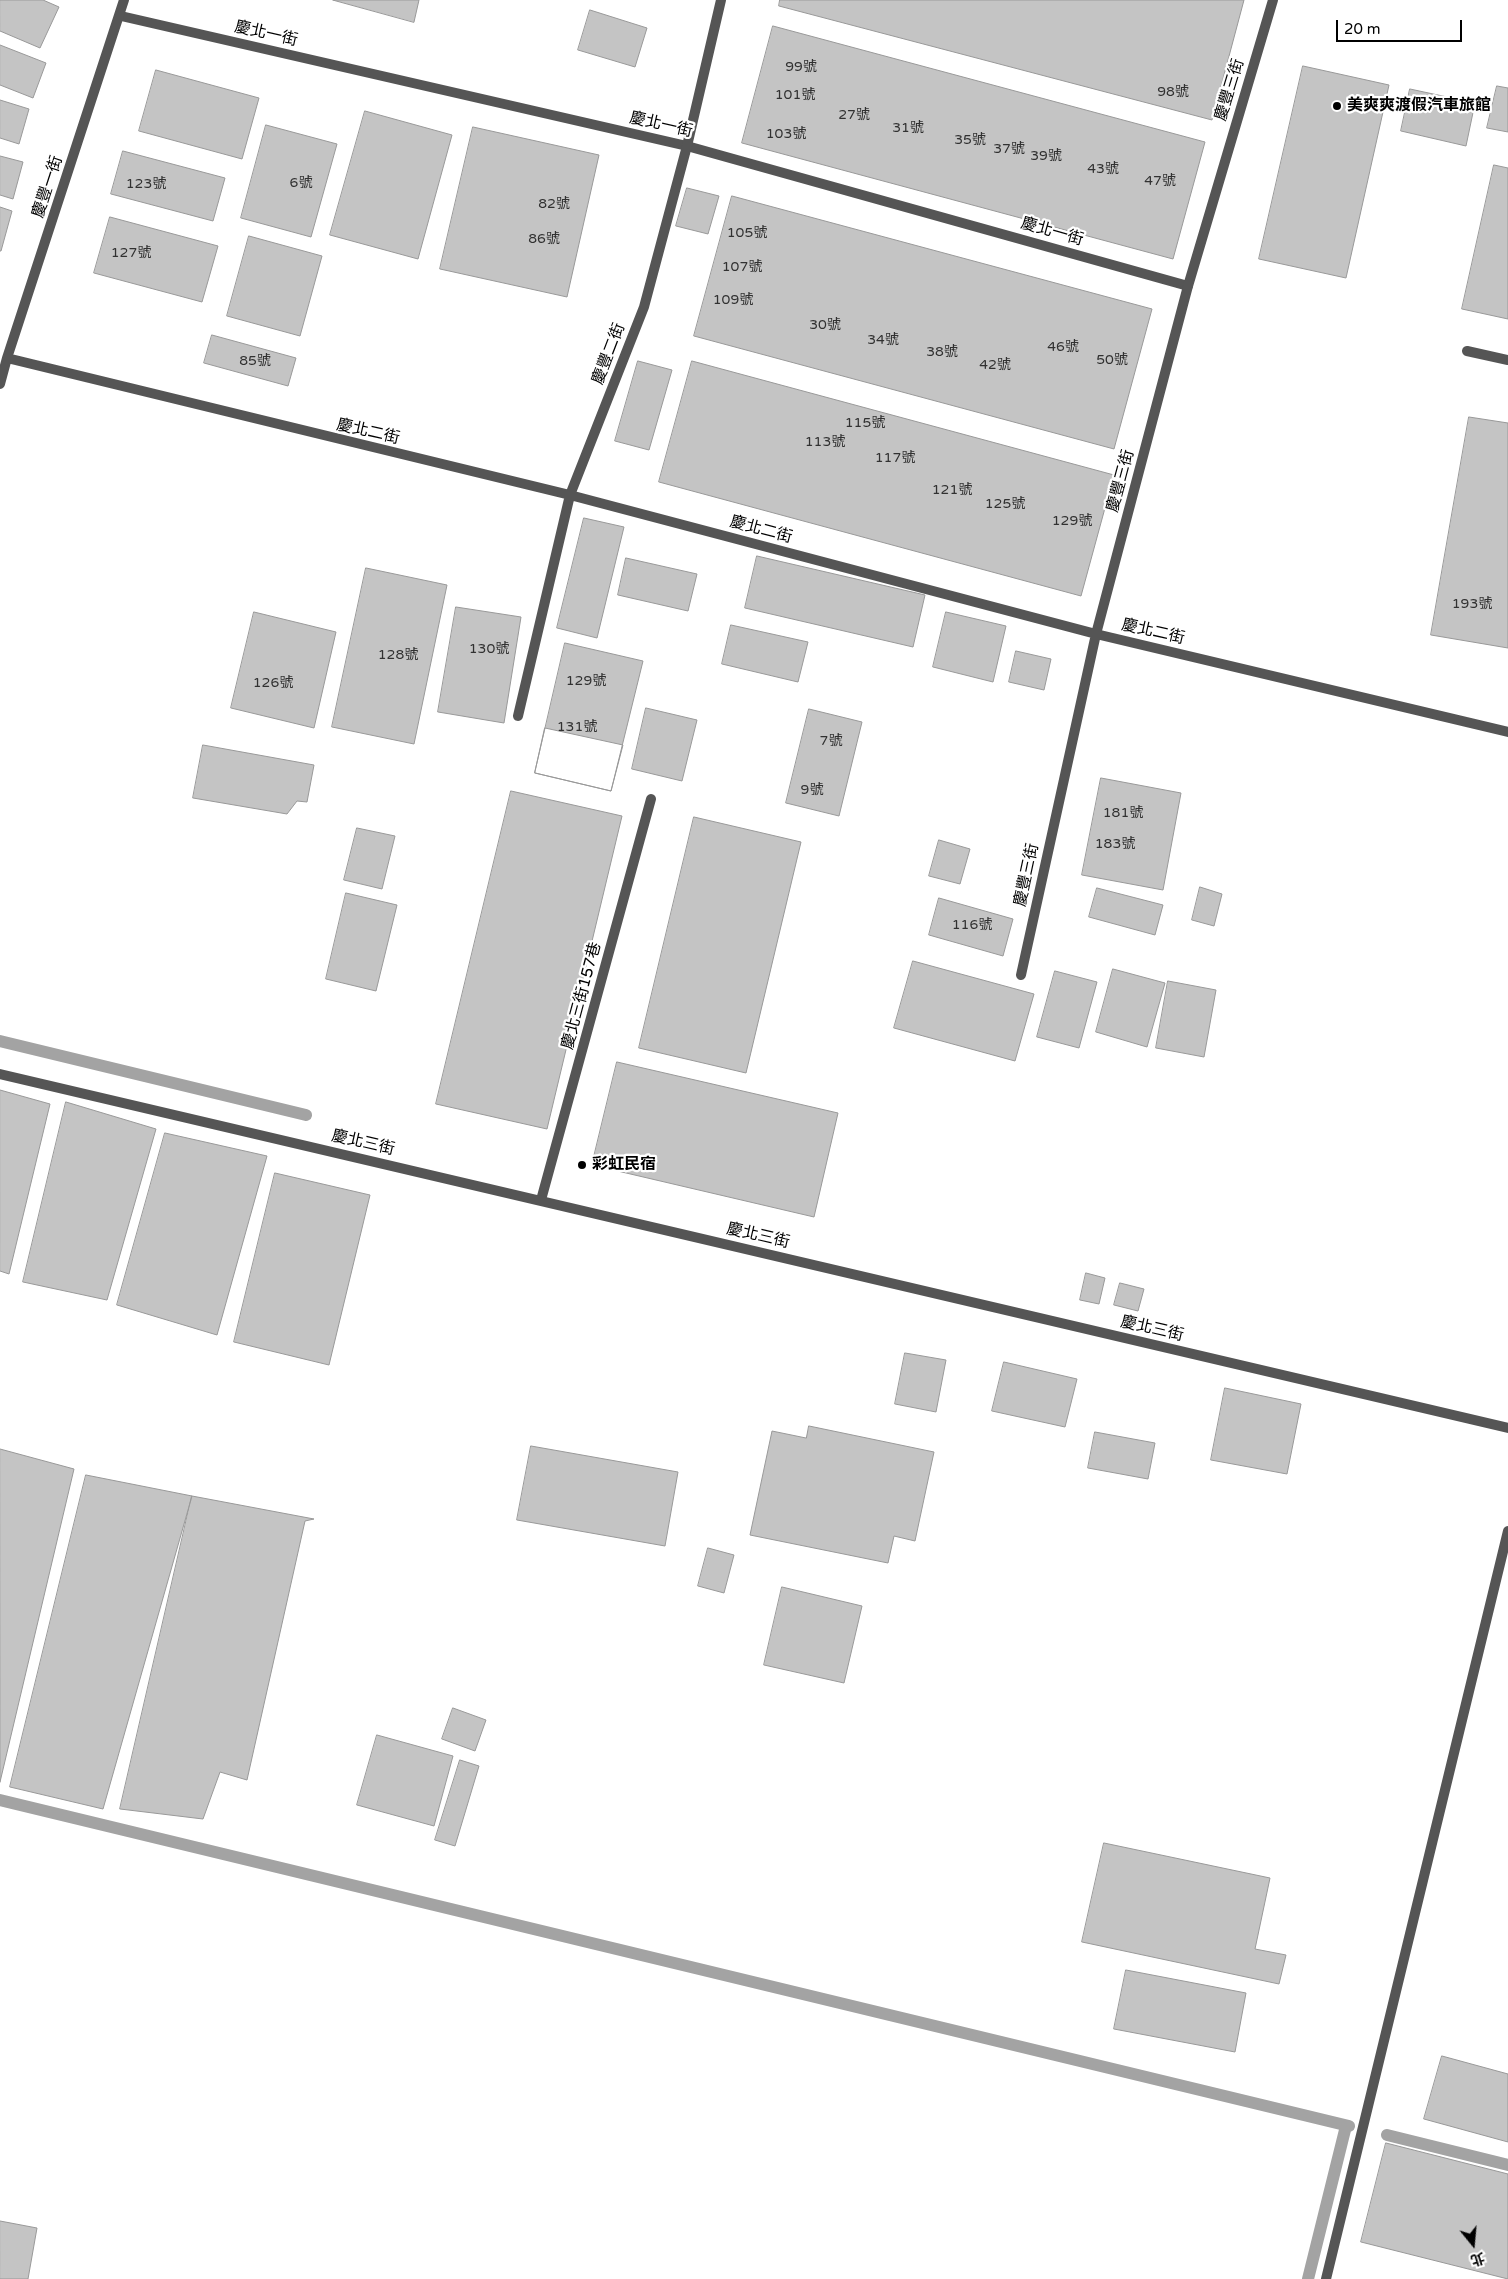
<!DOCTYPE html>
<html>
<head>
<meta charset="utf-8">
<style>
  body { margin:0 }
  #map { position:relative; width:1508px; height:2279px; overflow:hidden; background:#fff; font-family:"Varela Round","Noto Sans TC",sans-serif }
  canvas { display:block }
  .north { position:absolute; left:1448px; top:2219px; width:50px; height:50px; -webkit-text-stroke:4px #fff; paint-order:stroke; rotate:163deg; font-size:14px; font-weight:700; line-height:20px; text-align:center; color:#000 }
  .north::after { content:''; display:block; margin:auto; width:18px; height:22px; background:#000; clip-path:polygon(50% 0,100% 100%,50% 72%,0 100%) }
  .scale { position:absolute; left:1336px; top:20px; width:126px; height:22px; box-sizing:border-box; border:2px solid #000; border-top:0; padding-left:6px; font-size:15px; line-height:18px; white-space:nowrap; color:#000; -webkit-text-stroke:4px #fff; paint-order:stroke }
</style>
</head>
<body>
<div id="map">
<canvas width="1508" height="2279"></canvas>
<div class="north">北</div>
<div class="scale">20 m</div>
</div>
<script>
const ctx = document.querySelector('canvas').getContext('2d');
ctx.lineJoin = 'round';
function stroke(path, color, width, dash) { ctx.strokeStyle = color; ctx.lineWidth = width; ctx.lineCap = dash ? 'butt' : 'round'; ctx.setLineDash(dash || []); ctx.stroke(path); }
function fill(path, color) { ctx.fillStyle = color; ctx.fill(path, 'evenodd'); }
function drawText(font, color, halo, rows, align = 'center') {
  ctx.font = font + ' "Varela Round","Noto Sans TC",sans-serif'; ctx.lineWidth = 4.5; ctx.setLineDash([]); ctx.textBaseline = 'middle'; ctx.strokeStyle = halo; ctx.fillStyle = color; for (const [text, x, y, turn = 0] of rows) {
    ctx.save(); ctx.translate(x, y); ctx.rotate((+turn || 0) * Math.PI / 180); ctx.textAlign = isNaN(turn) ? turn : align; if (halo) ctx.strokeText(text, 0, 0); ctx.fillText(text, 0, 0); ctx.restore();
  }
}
stroke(new Path2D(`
  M 0,1041 L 306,1115
  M 0,1800 L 1349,2126
  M 1387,2135 L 1508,2165
  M 1308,2279 L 1346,2126`), '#a3a3a3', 12);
const building = new Path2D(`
  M 0,0 L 43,0 L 59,7 L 40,48 L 0,31 Z
  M 333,0 L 419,0 L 414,22 Z
  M 780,0 L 1244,0 L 1212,120 L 779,6 Z
  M 590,10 L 647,28 L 635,67 L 578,50 Z
  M 773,26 L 1205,142 L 1173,259 L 742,143 Z
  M 0,45 L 46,63 L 33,98 L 0,85 Z
  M 1303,66 L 1389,85 L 1346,278 L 1259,259 Z
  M 156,70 L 259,98 L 242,159 L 139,131 Z
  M 1497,86 L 1508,88 L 1508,132 L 1487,128 Z
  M 1410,89 L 1475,103 L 1466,146 L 1401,131 Z
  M 0,100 L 29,109 L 19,144 L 0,138 Z
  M 365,111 L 452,135 L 418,259 L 330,235 Z
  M 266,125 L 337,144 L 311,237 L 241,218 Z
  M 473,127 L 599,155 L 567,297 L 440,269 Z
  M 123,151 L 225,178 L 213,221 L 111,194 Z
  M 0,156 L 23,162 L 13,199 L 0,195 Z
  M 1494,165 L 1508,168 L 1508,319 L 1462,309 Z
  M 687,188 L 719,196 L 708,234 L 676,226 Z
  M 732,196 L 1152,309 L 1114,449 L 694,336 Z
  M 0,207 L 12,211 L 1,251 L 0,251 Z
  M 110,217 L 218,246 L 202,302 L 94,273 Z
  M 249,236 L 322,256 L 300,336 L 227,316 Z
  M 212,335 L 296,358 L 288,386 L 204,363 Z
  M 638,361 L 672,370 L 649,450 L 615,441 Z
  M 692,361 L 1114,475 L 1081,596 L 659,482 Z
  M 1469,417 L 1508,423 L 1508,648 L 1431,635 Z
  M 584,518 L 624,527 L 597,638 L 557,628 Z
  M 757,556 L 925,595 L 913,647 L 745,608 Z
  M 626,558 L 697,574 L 688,611 L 618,595 Z
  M 366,568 L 447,585 L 414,744 L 332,727 Z
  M 456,607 L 521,617 L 504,723 L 438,712 Z
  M 254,612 L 336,632 L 314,728 L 231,708 Z
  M 946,612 L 1006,626 L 993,682 L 933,667 Z
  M 731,625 L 808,642 L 798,682 L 722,664 Z
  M 565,643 L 643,661 L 611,791 L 535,773 Z
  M 1016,651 L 1051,659 L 1044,690 L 1009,682 Z
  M 646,708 L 697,720 L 682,781 L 632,769 Z
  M 809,709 L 862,722 L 839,816 L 786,803 Z
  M 545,728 L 623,745 L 611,791 L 535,773 Z
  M 203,745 L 314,765 L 307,802 L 297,801 L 287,814 L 193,798 Z
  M 1101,778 L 1181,793 L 1163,890 L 1082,875 Z
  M 511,791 L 622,816 L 547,1129 L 436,1104 Z
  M 694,817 L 801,842 L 746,1073 L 639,1048 Z
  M 357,828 L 395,836 L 382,889 L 344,880 Z
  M 939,840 L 970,849 L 960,884 L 929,876 Z
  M 1200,887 L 1222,894 L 1214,926 L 1192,920 Z
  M 1097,888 L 1163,905 L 1155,935 L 1089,917 Z
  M 346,893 L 397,905 L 376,991 L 326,979 Z
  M 939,898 L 1013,919 L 1003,956 L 929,935 Z
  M 913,961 L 1034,994 L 1015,1061 L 894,1028 Z
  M 1113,969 L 1165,983 L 1147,1047 L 1096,1032 Z
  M 1055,971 L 1097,982 L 1079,1048 L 1037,1037 Z
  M 1168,981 L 1216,990 L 1204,1057 L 1156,1048 Z
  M 617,1062 L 838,1113 L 814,1217 L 592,1165 Z
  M 0,1090 L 50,1104 L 9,1274 L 0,1271 Z
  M 66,1102 L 156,1129 L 107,1300 L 23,1282 Z
  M 165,1133 L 267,1156 L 217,1335 L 117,1305 Z
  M 275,1173 L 370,1195 L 329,1365 L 234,1342 Z
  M 1086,1273 L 1105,1278 L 1099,1304 L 1080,1300 Z
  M 1120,1283 L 1144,1289 L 1138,1311 L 1114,1305 Z
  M 905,1353 L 946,1360 L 936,1412 L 895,1404 Z
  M 1004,1362 L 1077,1379 L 1065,1427 L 992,1411 Z
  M 1225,1388 L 1301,1404 L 1287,1474 L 1211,1460 Z
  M 809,1426 L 934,1452 L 915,1541 L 894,1536 L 888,1563 L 750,1535 L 772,1431 L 806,1438 Z
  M 1095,1432 L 1155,1443 L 1148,1479 L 1088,1468 Z
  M 531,1446 L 678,1472 L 665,1546 L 517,1520 Z
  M 0,1449 L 74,1469 L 0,1782 Z
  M 86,1475 L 192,1496 L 103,1809 L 10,1787 Z
  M 192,1496 L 314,1519 L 305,1521 L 247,1780 L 220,1772 L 203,1819 L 120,1809 Z
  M 708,1548 L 734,1555 L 724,1593 L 698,1586 Z
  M 782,1587 L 862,1606 L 844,1683 L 764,1665 Z
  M 453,1708 L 486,1720 L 475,1751 L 442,1739 Z
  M 377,1735 L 453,1756 L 434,1826 L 357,1805 Z
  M 460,1760 L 479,1766 L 455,1846 L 435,1840 Z
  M 1104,1843 L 1270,1878 L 1255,1949 L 1286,1955 L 1279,1984 L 1082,1942 Z
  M 1126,1970 L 1246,1993 L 1235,2052 L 1114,2029 Z
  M 1442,2056 L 1508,2074 L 1508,2142 L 1424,2119 Z
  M 1386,2143 L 1508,2174 L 1508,2279 L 1361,2242 Z
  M 0,2221 L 37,2228 L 28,2279 L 0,2279 Z`);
fill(building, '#c4c4c4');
stroke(building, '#999', 1);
stroke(new Path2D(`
  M 121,16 L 687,146 L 1188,286
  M 1467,351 L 1508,360
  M 541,1200 L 651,799`), '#555', 10);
stroke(new Path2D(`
  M 7,358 L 570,495 L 1096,634 L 1508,732
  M 0,384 L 7,358 L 124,0
  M 518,716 L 570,495 L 644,307 L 687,146 L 721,0
  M 1021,975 L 1096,634 L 1188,286 L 1273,0
  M 0,1074 L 1508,1428
  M 1326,2279 L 1508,1531`), '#555', 10);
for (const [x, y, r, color] of [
  [1337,106,5,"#000"],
  [582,1165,5,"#000"]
]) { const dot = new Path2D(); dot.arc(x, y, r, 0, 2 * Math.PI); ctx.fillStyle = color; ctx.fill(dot); stroke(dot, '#fff', 2); }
drawText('14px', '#313131', null, [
  ["99號",801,67],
  ["98號",1173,92],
  ["101號",795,95],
  ["27號",854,115],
  ["31號",908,128],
  ["103號",786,134],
  ["35號",970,140],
  ["37號",1009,149],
  ["39號",1046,156],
  ["43號",1103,169],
  ["47號",1160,181],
  ["6號",301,183],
  ["123號",146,184],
  ["82號",554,204],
  ["105號",747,233],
  ["86號",544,239],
  ["127號",131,253],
  ["107號",742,267],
  ["109號",733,300],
  ["30號",825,325],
  ["34號",883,340],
  ["46號",1063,347],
  ["38號",942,352],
  ["50號",1112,360],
  ["85號",255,361],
  ["42號",995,365],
  ["115號",865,423],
  ["113號",825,442],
  ["117號",895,458],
  ["121號",952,490],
  ["125號",1005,504],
  ["129號",1072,521],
  ["193號",1472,604],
  ["130號",489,649],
  ["128號",398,655],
  ["129號",586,681],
  ["126號",273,683],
  ["131號",577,727],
  ["7號",831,741],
  ["9號",812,790],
  ["181號",1123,813],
  ["183號",1115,844],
  ["116號",972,925]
]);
drawText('16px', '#000', '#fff', [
  ["慶北一街",266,34,13],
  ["慶豐三街",1230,90,-73],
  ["慶北一街",661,125,13],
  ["慶豐一街",48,187,-72],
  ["慶北一街",1052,232,16],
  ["慶豐二街",609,354,-69],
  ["慶北二街",368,432,13],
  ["慶豐三街",1121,481,-75],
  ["慶北二街",761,530,15],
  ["慶北二街",1153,632,13],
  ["慶豐三街",1027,875,-78],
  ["慶北三街157巷",582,996,-75],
  ["慶北三街",363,1143,13],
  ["慶北三街",758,1236,13],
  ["慶北三街",1152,1329,13]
]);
drawText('bold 16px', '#000', '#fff', [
  ["美爽爽渡假汽車旅館",1347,106],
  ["彩虹民宿",592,1165]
], 'left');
</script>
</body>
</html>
